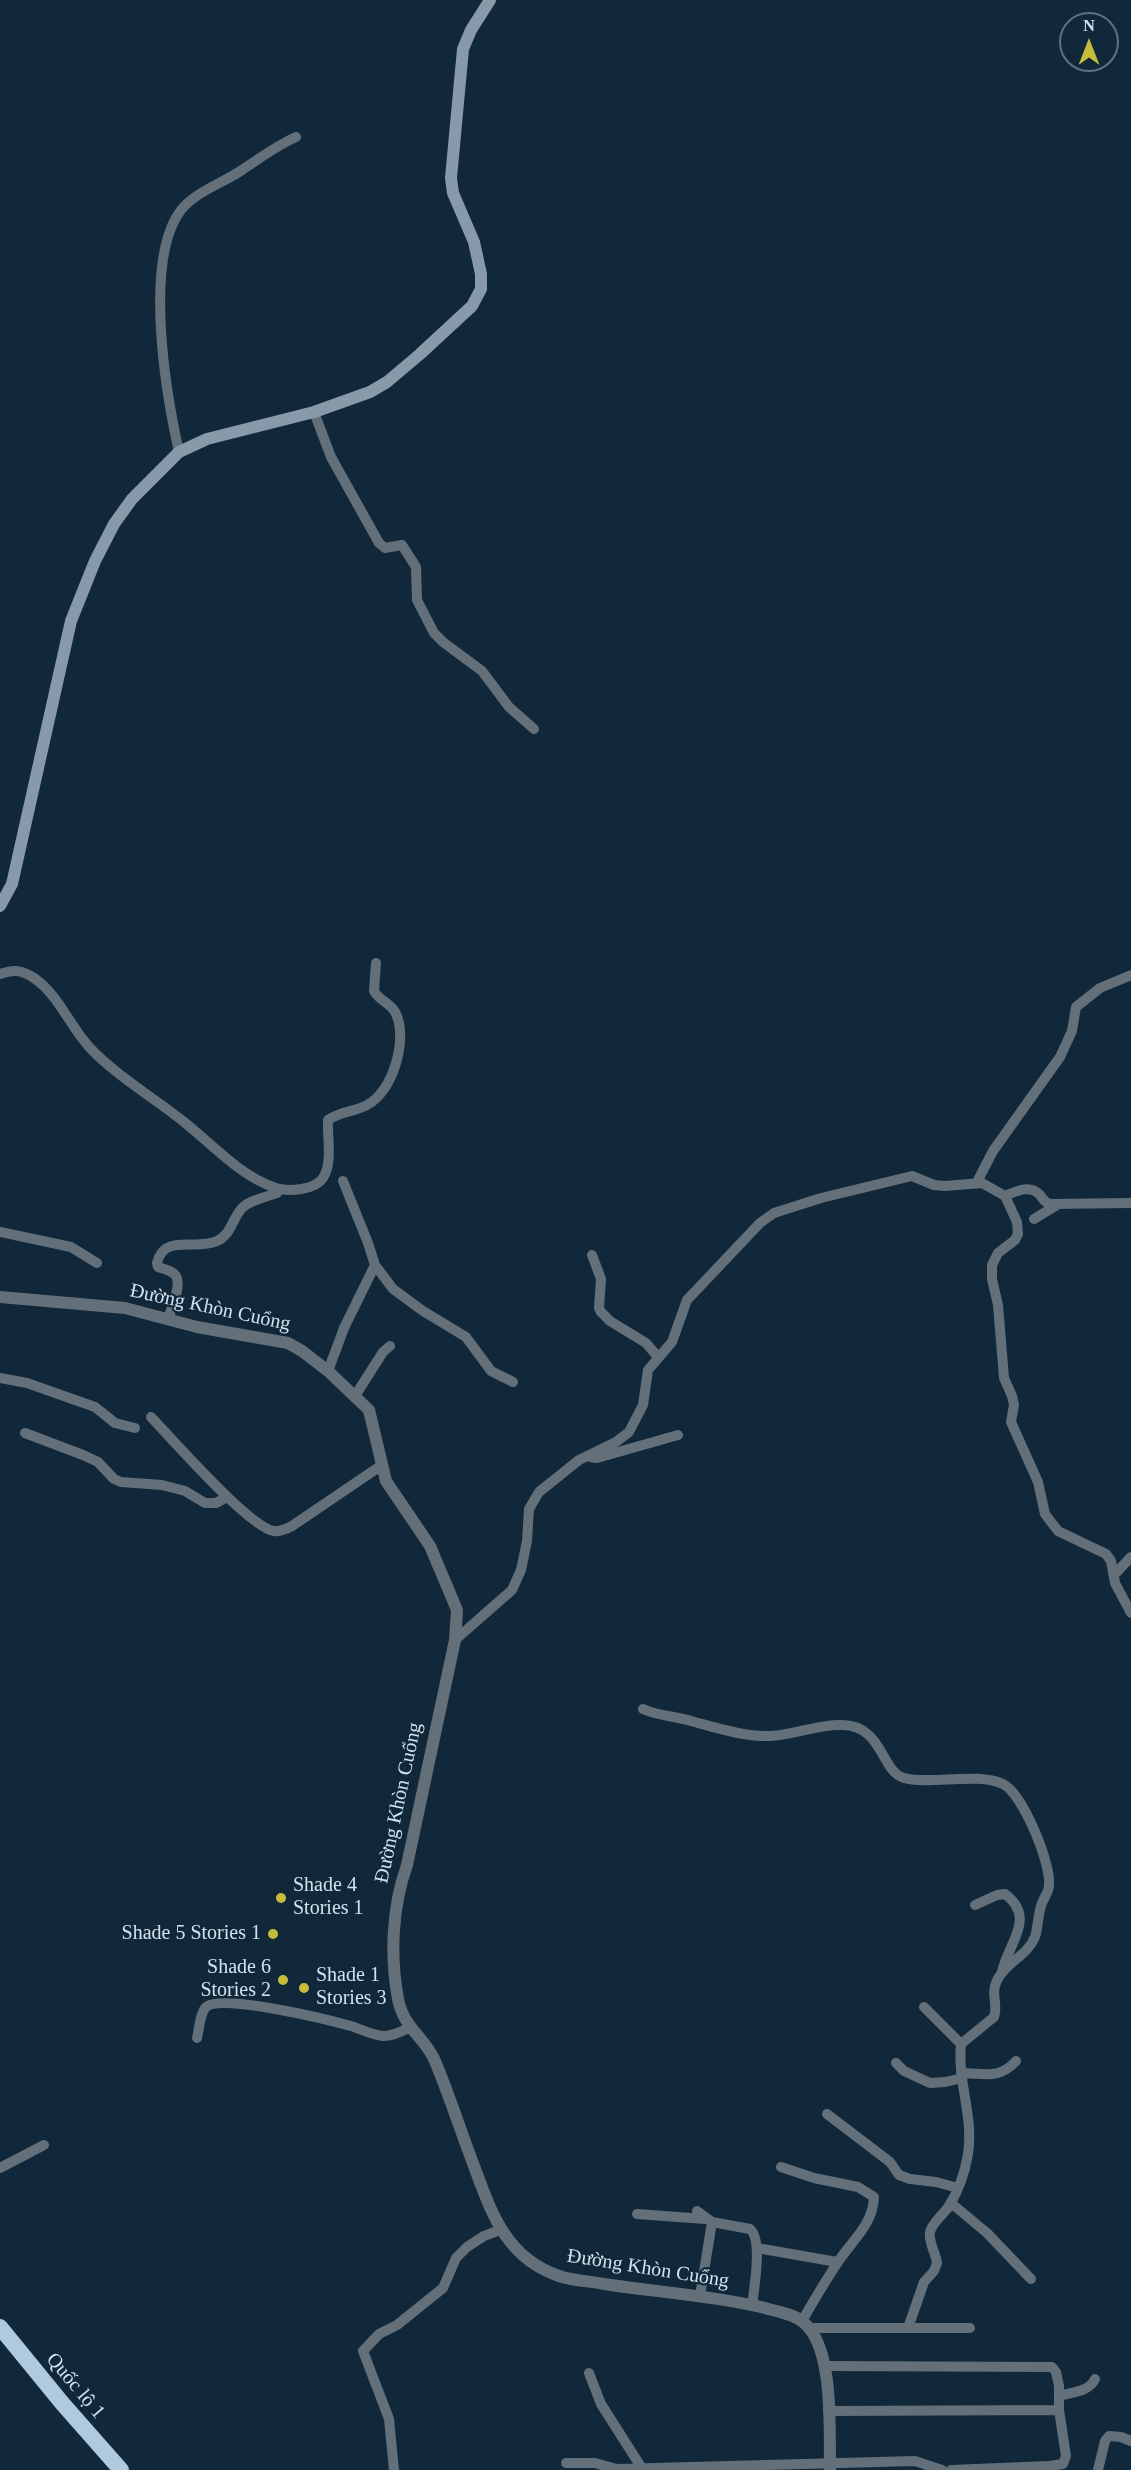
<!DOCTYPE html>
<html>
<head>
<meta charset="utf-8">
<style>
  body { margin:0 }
  #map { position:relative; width:1131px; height:2470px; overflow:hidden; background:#102839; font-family:Georgia,serif }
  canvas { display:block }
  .north { position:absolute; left:1059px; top:12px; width:60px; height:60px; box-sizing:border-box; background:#102839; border:2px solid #5e7281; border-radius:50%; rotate:0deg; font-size:16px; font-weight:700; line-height:24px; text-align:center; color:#d3e2ed }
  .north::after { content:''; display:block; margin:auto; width:21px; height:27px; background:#c6bc3c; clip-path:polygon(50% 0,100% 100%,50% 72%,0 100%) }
</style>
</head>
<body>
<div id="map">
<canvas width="1131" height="2470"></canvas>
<div class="north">N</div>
</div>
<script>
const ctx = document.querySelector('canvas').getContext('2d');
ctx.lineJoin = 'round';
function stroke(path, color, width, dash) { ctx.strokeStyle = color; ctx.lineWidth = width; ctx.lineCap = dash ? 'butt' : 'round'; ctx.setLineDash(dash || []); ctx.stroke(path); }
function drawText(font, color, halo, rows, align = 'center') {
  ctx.font = font + ' Georgia,serif'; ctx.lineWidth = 4.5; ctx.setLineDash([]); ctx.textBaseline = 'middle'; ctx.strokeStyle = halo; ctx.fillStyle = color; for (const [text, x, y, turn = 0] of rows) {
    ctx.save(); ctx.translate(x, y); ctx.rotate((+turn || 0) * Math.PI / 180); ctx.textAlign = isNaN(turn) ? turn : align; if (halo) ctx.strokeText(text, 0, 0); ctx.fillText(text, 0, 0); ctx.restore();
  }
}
stroke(new Path2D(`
  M 314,412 L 331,457 L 379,543 L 385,548 L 402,545 L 416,567 L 417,600 L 434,633 L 443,642 L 482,671 L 509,707 L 534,729
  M 179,452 C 166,394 143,260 181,210 C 195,192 223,183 242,170 C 260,158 276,146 296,137
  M 0,974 C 13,969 22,970 34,978 C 59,995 70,1027 91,1049 C 117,1076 154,1098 184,1122 C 213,1145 240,1176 276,1188 C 289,1192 315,1190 323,1178 C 333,1163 327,1137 328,1120 C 343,1110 355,1112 367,1105 C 393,1092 408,1039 396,1014 C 392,1003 379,1001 374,991 L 376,963
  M 977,1182 L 993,1151 L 1060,1057 L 1072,1031 L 1076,1007 L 1100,988 L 1131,975
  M 1005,1196 C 1015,1192 1029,1184 1039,1194 C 1044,1199 1043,1202 1050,1204 L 1131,1203
  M 1034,1219 L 1057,1205
  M 0,1232 L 71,1247 L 97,1263
  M 592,1255 L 601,1279 L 599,1308 L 601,1312 L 610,1321 L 646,1343 L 658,1357
  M 375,1265 L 393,1289 L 423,1311 L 466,1337 L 491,1371 L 513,1382
  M 168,1319 C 171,1309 182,1286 176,1276 C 173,1271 164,1269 158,1267 L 157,1263 C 164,1233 195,1251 217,1241 C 231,1235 232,1219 242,1208 C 250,1200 266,1197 277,1193 L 279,1189
  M 328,1371 L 344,1328 L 375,1265 L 368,1243 L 343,1181
  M 0,1378 L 27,1383 L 95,1407 L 115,1423 L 135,1428
  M 355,1396 L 383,1352 L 390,1346
  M 151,1417 C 172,1439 250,1528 274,1531 C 280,1532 286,1529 292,1526 L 382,1465
  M 25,1433 L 83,1455 L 98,1462 L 114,1479 L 121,1482 L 162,1485 L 185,1491 L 205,1503 L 216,1503 L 227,1497
  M 590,1457 L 597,1458 L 678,1435
  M 1114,1575 L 1131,1557
  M 455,1640 L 512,1590 L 521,1570 L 527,1541 L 529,1509 L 539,1492 L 579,1460 L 616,1442 L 629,1432 L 643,1405 L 648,1370 L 672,1342 L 687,1300 L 760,1223 L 774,1213 L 821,1198 L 912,1176 L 934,1185 L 945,1186 L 982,1183 L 1005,1196 L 1017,1222 L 1018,1234 L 1015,1240 L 998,1253 L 992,1265 L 992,1279 L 998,1305 L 1004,1378 L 1012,1396 L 1014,1405 L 1011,1422 L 1038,1482 L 1045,1514 L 1058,1531 L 1106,1554 L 1111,1561 L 1115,1583 L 1131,1613
  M 643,1709 C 658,1716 675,1716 691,1721 C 717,1728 744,1737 771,1736 C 795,1735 818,1724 842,1725 C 883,1725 881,1772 904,1778 C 929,1785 978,1772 1003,1784 C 1023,1794 1051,1863 1049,1885 C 1049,1893 1043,1898 1041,1906 C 1038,1916 1038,1927 1035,1937 C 1027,1957 1001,1964 995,1986 C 992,1996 998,2007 994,2017 L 961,2044 C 957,2081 974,2117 968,2154 C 965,2172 959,2190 949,2206 C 944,2214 932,2223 930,2232 C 928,2242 936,2253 937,2263 L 934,2271 L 924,2282 L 908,2328
  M 975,1905 L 997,1895 L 1005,1894 C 1037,1918 1008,1943 1002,1972
  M 924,2007 L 961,2044
  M 197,2038 C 199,2030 200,2013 206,2007 C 220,1993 329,2020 351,2026 C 361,2029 372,2035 383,2036 C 393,2036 400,2032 409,2028
  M 896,2063 L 904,2071 L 930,2083 L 945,2082 L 962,2078
  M 961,2073 C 984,2073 999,2080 1016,2061
  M 827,2114 L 890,2162 L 899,2175 L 910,2179 L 936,2182 L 958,2188
  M 781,2167 L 814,2178 L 858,2187 L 874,2197 C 873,2226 850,2242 836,2265 C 824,2283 813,2302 802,2321
  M 0,2168 L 44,2145
  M 951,2203 L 987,2233 L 1031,2279
  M 697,2211 L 712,2222 L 750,2229 C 763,2240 754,2288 752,2306
  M 637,2214 L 705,2219
  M 757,2248 L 837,2262
  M 700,2296 L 712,2222
  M 809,2328 L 970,2328
  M 824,2366 L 1052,2367 L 1056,2372 L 1059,2386 L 1059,2410 L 1066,2456 L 1063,2464 L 1049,2466 L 951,2470
  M 589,2373 L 601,2404 L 643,2470
  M 1059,2396 C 1072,2392 1089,2392 1095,2379
  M 828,2411 L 1059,2410
  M 566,2463 L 595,2463 L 617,2469 L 915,2461 L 942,2470
  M 394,2470 L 389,2419 L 363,2351 L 379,2334 L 397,2325 L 443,2288 L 456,2258 L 467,2247 L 484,2236 L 500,2230
  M 1098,2470 L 1105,2441 L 1109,2436 L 1121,2437 L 1131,2441`), '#647079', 10);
stroke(new Path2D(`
  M 0,1297 L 125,1308 L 197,1327 L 288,1343 L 302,1351 L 328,1371 L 369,1410 L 386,1481 L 430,1546 L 457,1610 L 455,1640 L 407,1865 C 392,1907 390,1956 398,1999 C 404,2029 424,2036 435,2061 C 448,2092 459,2126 471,2158 C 490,2208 503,2257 559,2276 C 573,2281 590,2281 604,2284 C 656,2292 709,2295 761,2307 C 774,2311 792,2313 803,2322 C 835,2347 829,2433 830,2470`), '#647079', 12);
stroke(new Path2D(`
  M 0,906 L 12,884 L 71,621 L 95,561 L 114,524 L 132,499 L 179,452 L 207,439 L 314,412 L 370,392 L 387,382 L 419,355 L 472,306 L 481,289 L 481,274 L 474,242 L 453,193 L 451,178 L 463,49 L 471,30 L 490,0`), '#889aa9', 12);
stroke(new Path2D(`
  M 0,2327 L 62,2403 L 121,2470`), '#afcadf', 16);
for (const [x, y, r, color] of [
  [281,1898,6,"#c6bc3c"],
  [273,1934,6,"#c6bc3c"],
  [283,1980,6,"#c6bc3c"],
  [304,1988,6,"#c6bc3c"]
]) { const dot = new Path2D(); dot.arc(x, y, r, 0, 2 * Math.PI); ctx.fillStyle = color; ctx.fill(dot); stroke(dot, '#102839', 2); }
drawText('20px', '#d3e2ed', '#102839', [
  ["Đường Khòn Cuổng",210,1308,12],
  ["Đường Khòn Cuổng",399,1803,-78],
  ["Đường Khòn Cuổng",648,2269,9],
  ["Quốc lộ 1",75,2386,50]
]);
drawText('20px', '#d3e2ed', '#102839', [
  ["Shade 4",293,1886],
  ["Stories 1",293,1909],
  ["Shade 5 Stories 1",261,1934,"right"],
  ["Shade 6",271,1968,"right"],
  ["Stories 2",271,1991,"right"],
  ["Shade 1",316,1976],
  ["Stories 3",316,1999]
], 'left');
</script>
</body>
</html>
